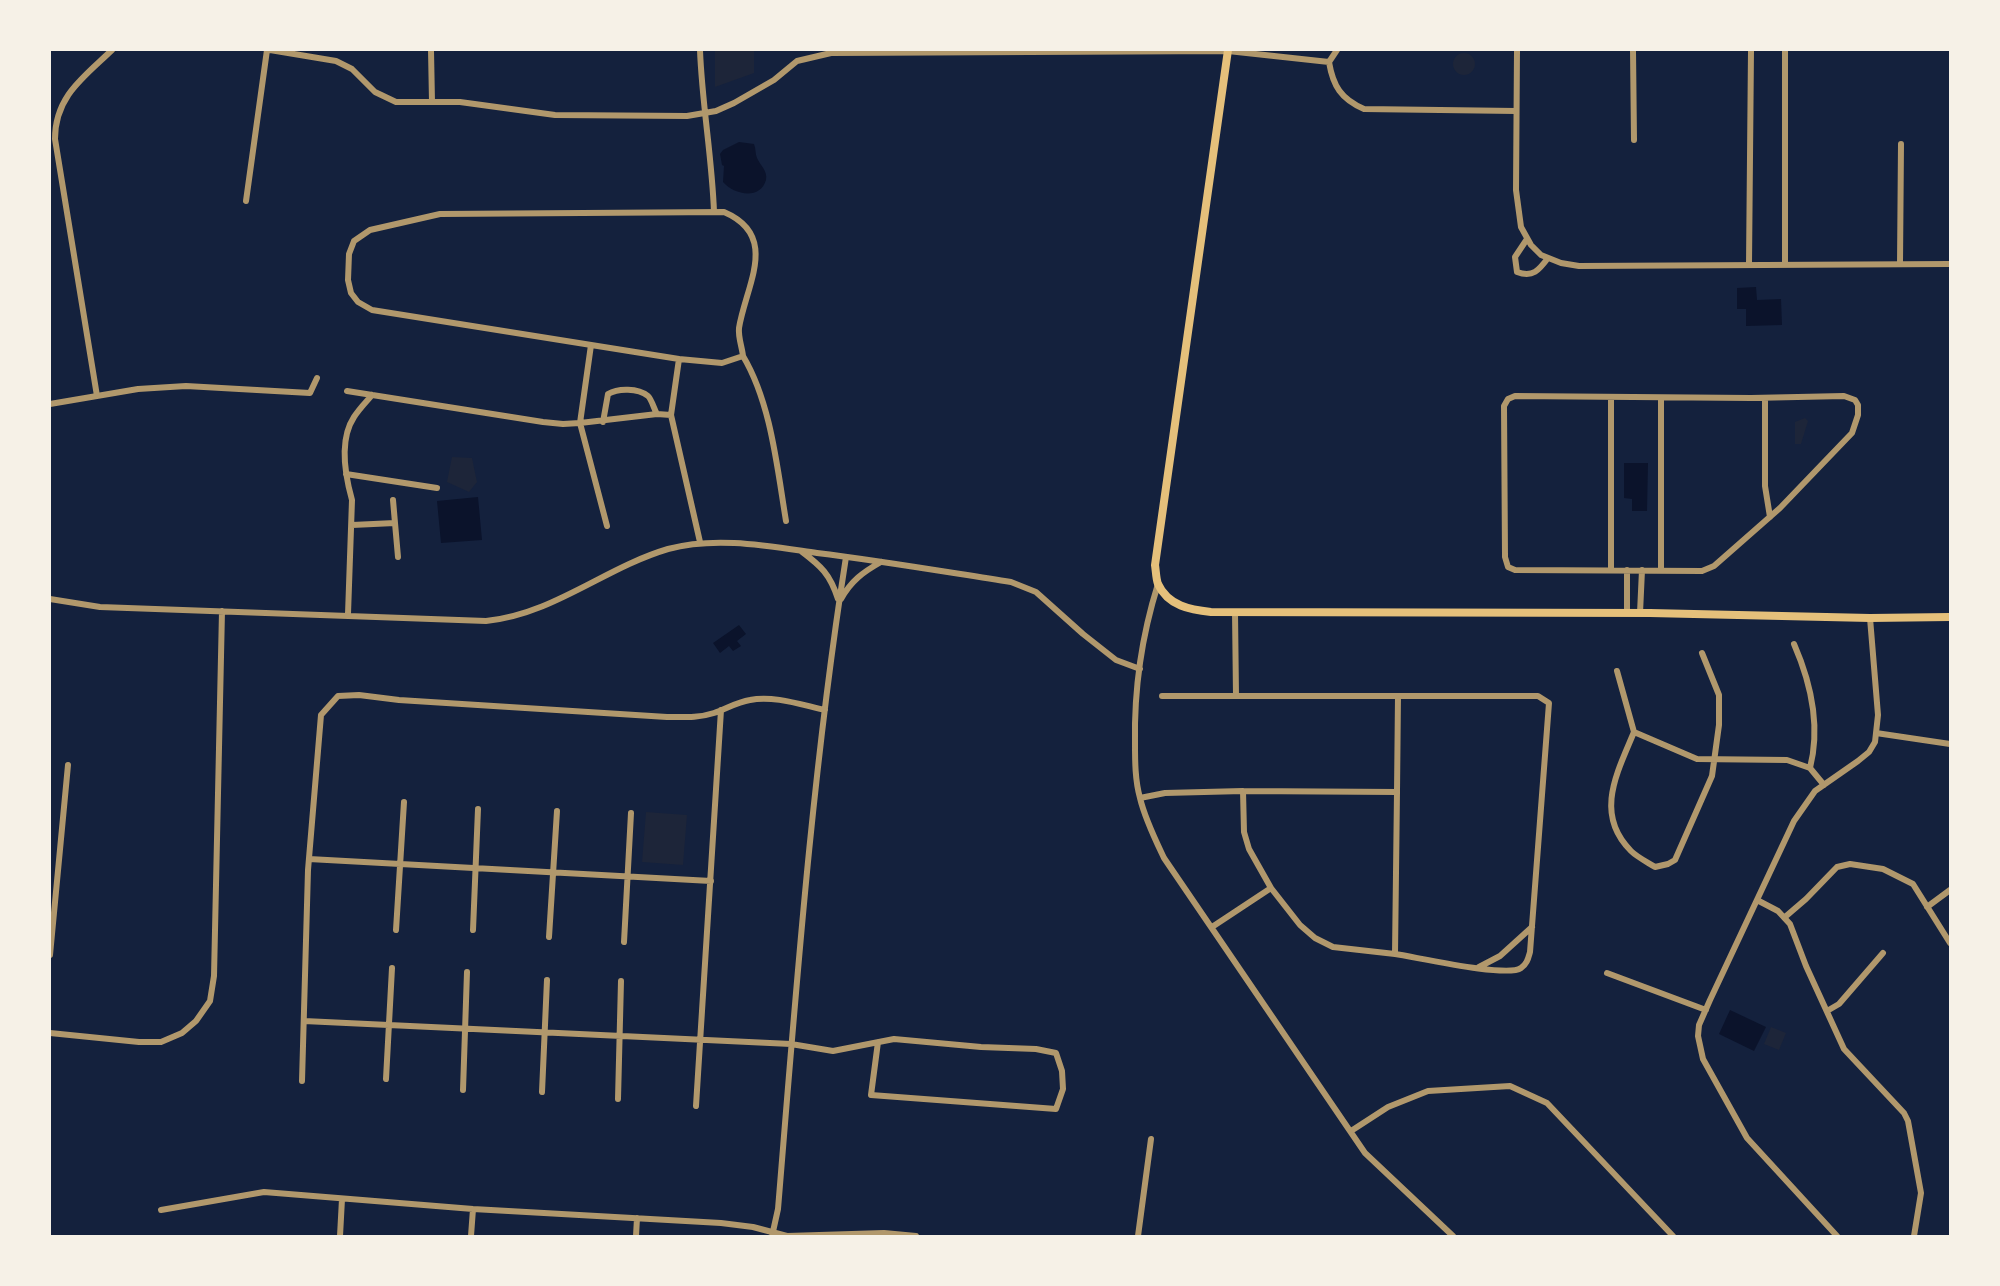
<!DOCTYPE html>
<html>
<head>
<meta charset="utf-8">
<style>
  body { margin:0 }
  #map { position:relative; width:2000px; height:1286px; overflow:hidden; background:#14213d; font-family:Literata,serif }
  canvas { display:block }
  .frame { position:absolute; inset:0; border:51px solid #f6f1e7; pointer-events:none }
</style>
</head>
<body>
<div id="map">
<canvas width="2000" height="1286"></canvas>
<div class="frame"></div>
</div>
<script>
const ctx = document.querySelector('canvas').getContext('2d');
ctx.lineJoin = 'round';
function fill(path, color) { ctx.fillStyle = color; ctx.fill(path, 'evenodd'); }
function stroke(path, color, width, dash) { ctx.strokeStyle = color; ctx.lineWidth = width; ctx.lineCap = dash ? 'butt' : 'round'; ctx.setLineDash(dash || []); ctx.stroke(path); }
fill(new Path2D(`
  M 715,50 L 754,50 L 754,73 L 715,87 Z
  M1453 64a11 11 0 1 1 22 0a11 11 0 1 1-22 0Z
  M 1805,418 L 1808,421 L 1801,444 L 1795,444 L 1795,422 Z
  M 452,457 L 472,458 L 477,482 L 469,492 L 447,482 Z
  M 646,812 L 687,815 L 683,865 L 642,862 Z
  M 1771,1027 L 1786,1033 L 1779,1050 L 1764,1044 Z`), '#1d2539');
fill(new Path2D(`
  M 739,142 L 754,144 C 756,149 755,153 757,158 C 760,165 768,171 766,180 C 760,201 733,194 723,182 L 724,166 L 722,165 L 720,154 L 723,150 Z
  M 1756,287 L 1757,300 L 1781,299 L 1782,325 L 1746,326 L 1746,309 L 1737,309 L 1737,288 Z
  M 1624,463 L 1648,463 L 1647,511 L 1632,511 L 1632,499 L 1624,498 Z
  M 478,497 L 482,540 L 441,543 L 437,501 Z
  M 739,625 L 746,634 L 737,641 L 741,646 L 733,651 L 729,646 L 720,653 L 713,643 Z
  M 1730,1010 L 1766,1027 L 1754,1051 L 1719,1034 Z`), '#0b132b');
stroke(new Path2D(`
  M 270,50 L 336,61 L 352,69 L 375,92 L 396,102 L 460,102 L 555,115 L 687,116 L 716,111 L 734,103 L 774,80 L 797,61 L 831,53 L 1228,51 L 1329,62 L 1337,50
  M 431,50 L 432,102
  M 700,50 C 702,104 712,157 714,212
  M 1517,50 L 1516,190 L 1521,227 L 1531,245 L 1541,255 L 1561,263 L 1579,266 L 1950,264
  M 1633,50 L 1634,140
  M 1785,50 L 1785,263
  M 1329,62 C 1333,86 1341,99 1364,109 L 1516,111
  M 246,201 L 267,50
  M 1527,239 L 1515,257 L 1517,272 C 1533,278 1539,270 1548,258
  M 1749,264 L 1751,50
  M 1900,264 L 1901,144
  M 591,345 L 580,423 L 657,414 L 671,415
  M 679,359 L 372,310 L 358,302 L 351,293 L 348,280 L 349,254 L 354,241 L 370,230 L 440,214 L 724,212 C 780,236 746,285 739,328 C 738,337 742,347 743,356
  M 347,391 L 543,422 L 563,424 L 580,423 L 607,526
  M 97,396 L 55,139 C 55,96 84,77 112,50
  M 1515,396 L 1751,398 L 1844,396 L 1855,400 L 1858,405 L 1858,415 L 1852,433 L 1780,508 L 1714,566 L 1702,571 L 1515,570 L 1508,567 L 1505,557 L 1504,406 L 1508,399 Z
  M 1611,397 L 1611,570
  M 1765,398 L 1765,486 L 1770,517
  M 50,404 L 138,389 L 186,386 L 310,393 L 317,378
  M 603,422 L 608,394 C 618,388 638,388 648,396 C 652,400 654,409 657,414
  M 346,474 L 437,488
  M 393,500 L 395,523
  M 352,525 L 395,523 L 398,557
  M 700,542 L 671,415 L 679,359 L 722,363 L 743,356 C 771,403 777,467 786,521
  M 801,551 C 821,566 830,574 838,599
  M 1661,571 L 1661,398
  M 1158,584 C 1142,635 1134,689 1135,743 C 1135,761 1135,780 1140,798 C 1145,819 1155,839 1164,858 L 1365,1153 L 1453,1236
  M 50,599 L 100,607 L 486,621 C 554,614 604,568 668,549 C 716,536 768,546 817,553 C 882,561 946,572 1011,582 L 1036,592 L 1083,634 L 1116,660 L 1140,669
  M 841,599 C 851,581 863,572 881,562
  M 1235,612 L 1236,696
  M 1627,613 L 1627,570
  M 1640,613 L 1642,570
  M 348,614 L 352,500 C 345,475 339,440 354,417 C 359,409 366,402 372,395
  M 1794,644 C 1811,683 1821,725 1810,768 L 1824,785
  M 1617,671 L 1634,732
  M 1634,732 C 1617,773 1594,814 1631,851 C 1637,857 1647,862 1655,867 L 1668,864 L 1675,860 L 1712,776 L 1719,725 L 1719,695 L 1702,653
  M 1634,732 L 1697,759 L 1787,760 L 1810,768
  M 1876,733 L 1950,744
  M 1243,791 L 1244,832 L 1249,849 L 1271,888 L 1300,925 L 1315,938 L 1333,947 L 1395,954 L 1397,792
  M 1140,798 L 1165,793 L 1243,791 L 1397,792 L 1398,696 L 1162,696
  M 309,859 L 711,881
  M 1757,900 L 1778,911 L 1790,924 L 1806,966 L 1844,1049 L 1904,1113 L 1908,1121 L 1921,1193 L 1914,1236
  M 1927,907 L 1950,890
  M 1785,917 L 1806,899 L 1837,867 L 1850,864 L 1883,869 L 1913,884 L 1950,943
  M 1212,927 L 1271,888
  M 396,930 L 404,802
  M 473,930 L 478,809
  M 549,937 L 557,811
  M 624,942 L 631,813
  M 1395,954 C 1416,957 1507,978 1521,968 C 1527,964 1528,959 1530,952 L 1549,703 L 1538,696 L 1398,696
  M 50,955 L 68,765
  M 1479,967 L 1500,956 L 1532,927
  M 1607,973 L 1706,1010
  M 1827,1011 L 1839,1004 L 1883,953
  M 304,1021 L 791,1044 L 833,1051 L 894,1039 L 981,1047 L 1036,1049 L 1056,1053 L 1062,1071 L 1063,1089 L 1056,1109 L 871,1095 L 878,1042
  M 50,1033 L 139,1042 L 161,1042 L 182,1033 L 196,1021 L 210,1001 L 214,976 L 222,611
  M 386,1079 L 392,968
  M 302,1081 L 308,870 L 321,715 L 338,696 L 359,695 L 399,700 L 667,717 C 683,717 699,718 714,713 C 726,709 737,702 750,700 C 773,695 802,705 825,710
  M 463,1090 L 467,972
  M 542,1092 L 547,980
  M 618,1099 L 621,981
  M 696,1106 L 721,710
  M 1351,1131 L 1388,1107 L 1428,1091 L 1510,1086 L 1547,1103 L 1673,1236
  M 161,1210 L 264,1192 L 473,1209 L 721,1223 L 753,1227 L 787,1236 L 884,1233 L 916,1236
  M 340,1236 L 342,1199
  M 471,1236 L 473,1209
  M 636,1236 L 637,1218
  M 772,1236 L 778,1209 C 796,991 812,773 846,557
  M 1138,1236 L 1151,1139
  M 1837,1236 L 1747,1138 L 1703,1059 L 1698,1036 L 1699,1025 L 1710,1000 L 1794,821 L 1815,791 L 1858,761 L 1869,752 L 1875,742 L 1878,715 L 1870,618`), '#b1986c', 6);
stroke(new Path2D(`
  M 1228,50 L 1155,565 C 1156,571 1156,579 1158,584 C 1168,606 1191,610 1211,612 L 1650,613 L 1870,618 L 1950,617`), '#e5c07b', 8);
</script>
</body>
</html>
